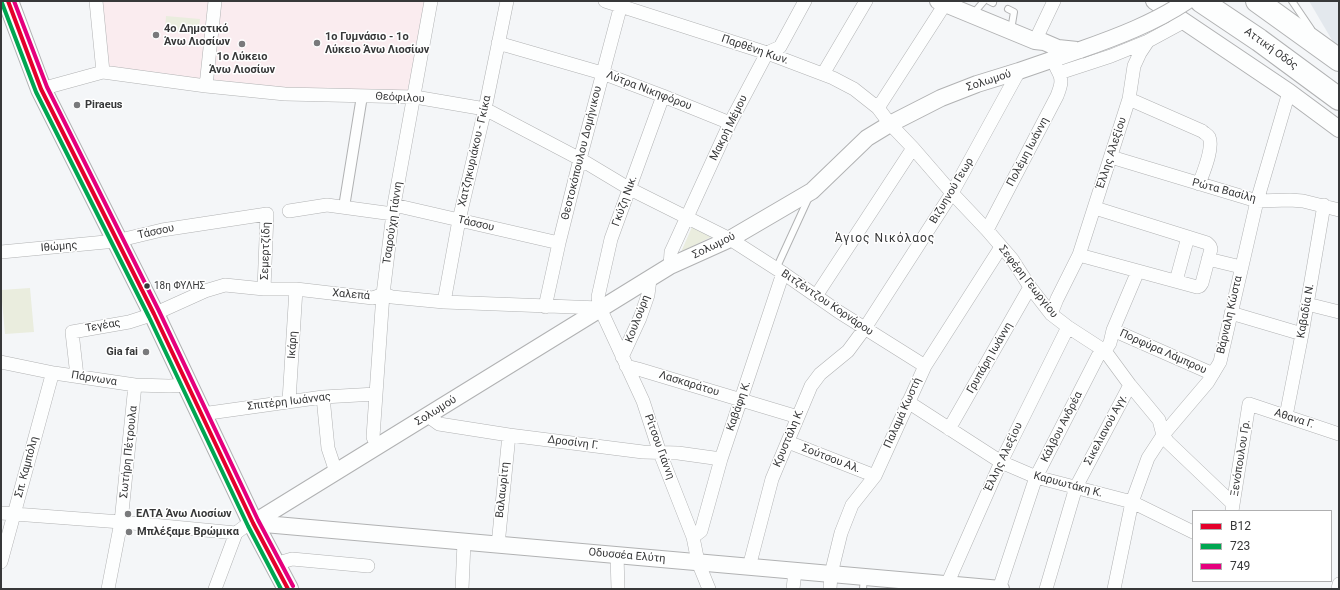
<!DOCTYPE html>
<html>
<head>
<meta charset="utf-8">
<style>
  body { margin:0 }
  #map { position:relative; width:1340px; height:590px; overflow:hidden; background:#f4f6f8; font-family:Roboto,sans-serif }
  canvas { display:block }
  .frame { position:absolute; inset:0; border:2px solid #373839; pointer-events:none }
  .legend { position:absolute; left:1192px; top:510px; width:140px; height:72px; box-sizing:border-box; background:#fff; border:1px solid #afafb0; margin:0; padding:5px 7px; list-style:none; font-size:12px; color:#373839 }
  .legend li { display:flex; align-items:center; gap:8px; height:20px }
  .legend b { width:20px; border:1px solid #afafb0 }
</style>
</head>
<body>
<div id="map">
<canvas width="1340" height="590"></canvas>
<div class="frame"></div>
<ul class="legend">
<li><b style="height:5px;background:#e4002b"></b>Β12</li>
<li><b style="height:5px;background:#00a651"></b>723</li>
<li><b style="height:5px;background:#e5007d"></b>749</li>
</ul>
</div>
<script>
const ctx = document.querySelector('canvas').getContext('2d');
ctx.lineJoin = 'round';
function fill(path, color) { ctx.fillStyle = color; ctx.fill(path, 'evenodd'); }
function stroke(path, color, width, dash) { ctx.strokeStyle = color; ctx.lineWidth = width; ctx.lineCap = dash ? 'butt' : 'round'; ctx.setLineDash(dash || []); ctx.stroke(path); }
function drawText(font, color, halo, rows, align = 'center') {
  ctx.font = font + ' Roboto,sans-serif'; ctx.lineWidth = 3; ctx.setLineDash([]); ctx.textBaseline = 'middle'; ctx.strokeStyle = halo; ctx.fillStyle = color; for (const [text, x, y, turn = 0] of rows) {
    ctx.save(); ctx.translate(x, y); ctx.rotate((+turn || 0) * Math.PI / 180); ctx.textAlign = isNaN(turn) ? turn : align; if (halo) ctx.strokeText(text, 0, 0); ctx.fillText(text, 0, 0); ctx.restore();
  }
}
fill(new Path2D(`
  M 1309,1 L 1339,1 L 1339,52 Z`), '#e3e8ed');
fill(new Path2D(`
  M 102,1 L 213,1 L 205,84 L 104,70 Z
  M 215,1 L 431,1 L 415,97 L 206,86 Z`), '#faecef');
fill(new Path2D(`
  M 166,16 L 200,19 L 198,33 L 165,30 Z
  M 692,227 L 711,237 L 681,252 Z
  M 30,288 L 34,332 L 5,334 L 1,290 Z`), '#eaedde');
const service = new Path2D(`
  M 989,1 L 993,3
  M 1292,1 L 1311,29
  M 1008,9 L 1014,12 L 1011,30
  M 972,15 L 984,1
  M 776,269 L 809,197
  M 863,589 L 864,577`);
const pedestrian = new Path2D(`
  M 344,207 L 362,96`);
const minor = new Path2D(`
  M 96,1 L 103,72
  M 605,1 L 767,53 L 833,78 L 854,89 L 878,108 L 890,124 L 913,148 L 952,193 L 987,230 L 1012,259 L 1030,287 L 1051,314 L 1068,327 L 1105,351 L 1130,385 L 1159,420 L 1163,435 L 1168,442 L 1233,504
  M 1035,41 L 1054,1
  M 498,43 L 602,73 L 663,96 L 730,123
  M 1056,67 L 1059,73 L 1111,56 L 1148,41 L 1185,21
  M 823,74 L 866,1
  M 206,86 L 215,1
  M 41,89 L 103,72 L 206,86 L 285,94 L 415,97 L 485,109 L 580,159 L 630,189 L 730,239 L 783,273 L 839,312 L 925,366
  M 663,96 L 611,239 L 598,297 L 600,308 L 643,401 L 660,453 L 693,537 L 698,562 L 709,589
  M 1129,99 L 1202,131 C 1204,133 1208,135 1209,137 C 1214,148 1203,173 1199,184
  M 878,108 L 947,1
  M 1111,157 L 1257,201 L 1290,200 L 1303,201 L 1339,210
  M 394,205 L 559,243
  M 289,211 L 327,205 L 393,214
  M 987,230 L 1057,96 C 1060,88 1063,81 1059,73
  M 1,252 L 116,241 L 162,230 L 267,214 L 264,289
  M 1079,255 L 1197,287 L 1200,286 L 1202,283 L 1211,249 L 1210,246 L 1207,243 L 1095,208
  M 1208,259 L 1241,267
  M 670,266 L 671,252 L 730,123 L 767,53 L 780,47 L 805,1
  M 1176,281 L 1188,237
  M 816,296 L 913,148
  M 444,302 L 459,220 L 485,109 L 507,1
  M 1307,304 L 1339,312
  M 545,307 L 559,243 L 580,159 L 622,1
  M 1231,313 L 1302,334
  M 1051,314 L 1057,299 L 1079,255 L 1129,99 L 1134,66 L 1140,53 L 1148,41
  M 1113,330 L 1213,374
  M 622,357 L 640,318 L 648,295 L 650,279
  M 1,362 L 54,373 L 135,385 L 169,386 L 188,385
  M 626,366 L 638,369 L 798,417
  M 77,376 L 72,332 L 129,322 L 154,314 L 205,291 L 225,285 L 264,289 L 296,289 L 373,298 L 383,294 L 392,297 L 444,302 L 600,308
  M 323,397 L 328,448 L 336,472
  M 289,401 L 296,289
  M 908,402 L 1001,462 L 1036,477 L 1132,502 L 1193,532
  M 202,414 L 323,397 L 376,394
  M 428,416 L 439,424 L 509,435 L 643,452 L 678,453 L 721,459
  M 1286,416 L 1302,334 L 1324,205
  M 949,429 L 1030,287
  M 788,442 L 875,476
  M 378,447 L 373,437 L 383,294 L 394,205 L 431,1
  M 1232,511 L 1249,404 L 1339,434
  M 1,513 L 121,522 L 236,533 L 244,527 L 253,523
  M 693,537 L 701,531 L 721,459 L 783,273
  M 498,545 L 509,435
  M 617,555 L 618,589
  M 1,562 L 52,375 L 54,373
  M 275,564 L 292,559 L 368,566
  M 749,567 L 772,479 L 811,386 L 820,374 L 848,351 L 865,328 L 952,193 L 1019,71
  M 108,589 L 121,522 L 135,385
  M 215,589 L 236,533
  M 462,589 L 464,542
  M 793,589 L 795,571
  M 830,589 L 831,574 L 841,533 L 852,505 L 875,476 L 925,366 L 1001,247
  M 945,589 L 1001,462 L 1068,327
  M 999,589 L 1036,477 L 1098,356 L 1105,351 L 1110,343 L 1113,330 L 1138,271
  M 1046,589 L 1076,487 L 1130,385
  M 1114,589 L 1132,502 L 1148,458 L 1163,435 L 1208,382 L 1220,362 L 1257,201 L 1289,92
  M 1338,589 L 1339,584`);
const tertiary = new Path2D(`
  M 938,1 L 1035,41 L 1044,42 L 1058,48 L 1077,50
  M 1154,1 L 1289,92 L 1339,129
  M 253,523 L 670,266 L 730,239 L 812,191 L 867,138 L 890,124 L 941,98 L 977,84 L 1019,71 L 1080,50
  M 253,523 L 1001,589`);
const primary = new Path2D(`
  M 8,1 L 41,89 L 154,314 L 253,523 L 288,589`);
const motorway = new Path2D(`
  M 1201,1 L 1259,40 L 1339,99
  M 1257,1 L 1339,60`);
stroke(service, '#b1b2b3', 8);
stroke(pedestrian, '#b1b2b3', 12);
stroke(minor, '#b1b2b3', 14);
stroke(tertiary, '#b1b2b3', 18);
stroke(primary, '#b1b2b3', 22);
stroke(motorway, '#b1b2b3', 24);
stroke(service, '#fdfefe', 6);
stroke(pedestrian, '#fdfefe', 10);
stroke(minor, '#fdfefe', 13);
stroke(tertiary, '#fdfefe', 16);
stroke(primary, '#fdfefe', 20);
stroke(motorway, '#fdfefe', 22);
const tertiaryBridge = new Path2D(`
  M 1080,50 C 1117,37 1154,23 1187,1`);
stroke(tertiaryBridge, '#b1b2b3', 18, []);
stroke(tertiaryBridge, '#fdfefe', 16);
stroke(new Path2D(`
  M 8,1 L 41,89 L 154,314 L 253,523 L 288,589`), '#e4002b', 4);
stroke(new Path2D(`
  M 2,3 L 36,92 L 149,317 L 248,526 L 281,589`), '#00a651', 4);
stroke(new Path2D(`
  M 14,1 L 47,87 L 159,311 L 258,520 L 293,586`), '#e5007d', 4);
for (const [x, y, r, color] of [
  [156,35,4,"#797a7c"],
  [317,43,4,"#797a7c"],
  [242,44,4,"#797a7c"],
  [77,105,4,"#797a7c"],
  [147,286,3.5,"#373839"],
  [146,352,4,"#797a7c"],
  [128,514,4,"#797a7c"],
  [129,532,4,"#797a7c"]
]) { const dot = new Path2D(); dot.arc(x, y, r, 0, 2 * Math.PI); ctx.fillStyle = color; ctx.fill(dot); stroke(dot, '#fff', 1.5); }
drawText('10px', '#373839', '#fff', [
  ["18η ΦΥΛΗΣ",154,286]
], 'left');
drawText('bold 11px', '#373839', '#fff', [
  ["4ο Δημοτικό",164,29],
  ["Άνω Λιοσίων",164,42],
  ["1ο Γυμνάσιο - 1ο",325,37],
  ["Λύκειο Άνω Λιοσίων",325,50],
  ["1ο Λύκειο",242,57,"center"],
  ["Άνω Λιοσίων",242,70,"center"],
  ["Piraeus",85,105],
  ["Gia fai",138,352,"right"],
  ["ΕΛΤΑ Άνω Λιοσίων",136,514],
  ["Μπλέξαμε Βρώμικα",137,532]
], 'left');
drawText('11px', '#373839', '#fff', [
  ["Αττική Οδός",1271,49,36],
  ["Παρθένη Κων.",755,50,19],
  ["Σολωμού",989,81,-18],
  ["Λύτρα Νικηφόρου",649,91,21],
  ["Θεόφιλου",400,98,3],
  ["Μακρή Μέμου",729,128,-64],
  ["Χατζηκυριάκου - Γκίκα",475,151,-77],
  ["Πολέμη Ιωάννη",1028,152,-62],
  ["Θεοτοκόπουλου Δομήνικου",582,153,-76],
  ["Έλλης Αλεξίου",1112,153,-72],
  ["Βιζυηνού Γεωρ",952,191,-59],
  ["Ρώτα Βασίλη",1224,191,15],
  ["Γκύζη Νικ.",625,201,-70],
  ["Τσαρούχη Γιάννη",393,223,-82],
  ["Τάσσου",476,224,13],
  ["Τάσσου",156,232,-12],
  ["Σολωμού",714,246,-26],
  ["Ιθώμης",59,247,-5],
  ["Σεμερτζίδη",266,251,-88],
  ["Σεφέρη Γεωργίου",1028,282,52],
  ["Χαλεπά",351,295,5],
  ["Βιτζέντζου Κορνάρου",827,303,34],
  ["Καβαδία Ν.",1306,311,-80],
  ["Βάρναλη Κώστα",1230,315,-77],
  ["Κουλούρη",638,319,-69],
  ["Τεγέας",103,326,-10],
  ["Ικάρη",293,345,-86],
  ["Πορφύρα Λάμπρου",1163,352,24],
  ["Γρυπάρη Ιωάννη",990,358,-60],
  ["Πάρνωνα",94,379,9],
  ["Λασκαράτου",689,384,17],
  ["Σπιτέρη Ιωάννας",289,402,-7],
  ["Καβάφη Κ.",739,406,-71],
  ["Σολωμού",436,411,-32],
  ["Παλαμά Κωστή",903,413,-66],
  ["Αθανα Γ.",1294,419,18],
  ["Κάλβου Ανδρέα",1062,427,-63],
  ["Σικελιανού Αγγ.",1106,430,-62],
  ["Κρυστάλη Κ.",789,438,-67],
  ["Δροσίνη Γ.",573,443,7],
  ["Ρίτσου Γιάννη",659,447,70],
  ["Σωτήρη Πέτρουλα",129,452,-84],
  ["Έλλης Αλεξίου",1004,457,-65],
  ["Ξενόπουλου Γρ.",1241,458,-81],
  ["Σούτσου Αλ.",831,459,21],
  ["Σπ. Καμπόλη",27,467,-75],
  ["Καρυωτάκη Κ.",1068,485,15],
  ["Βαλαωρίτη",503,490,-84],
  ["Οδυσσέα Ελύτη",627,556,5]
]);
ctx.letterSpacing = '1px';
drawText('12px', '#373839', '#fff', [
  ["Άγιος Νικόλαος",885,239]
]);
ctx.letterSpacing = '0px';
</script>
</body>
</html>
